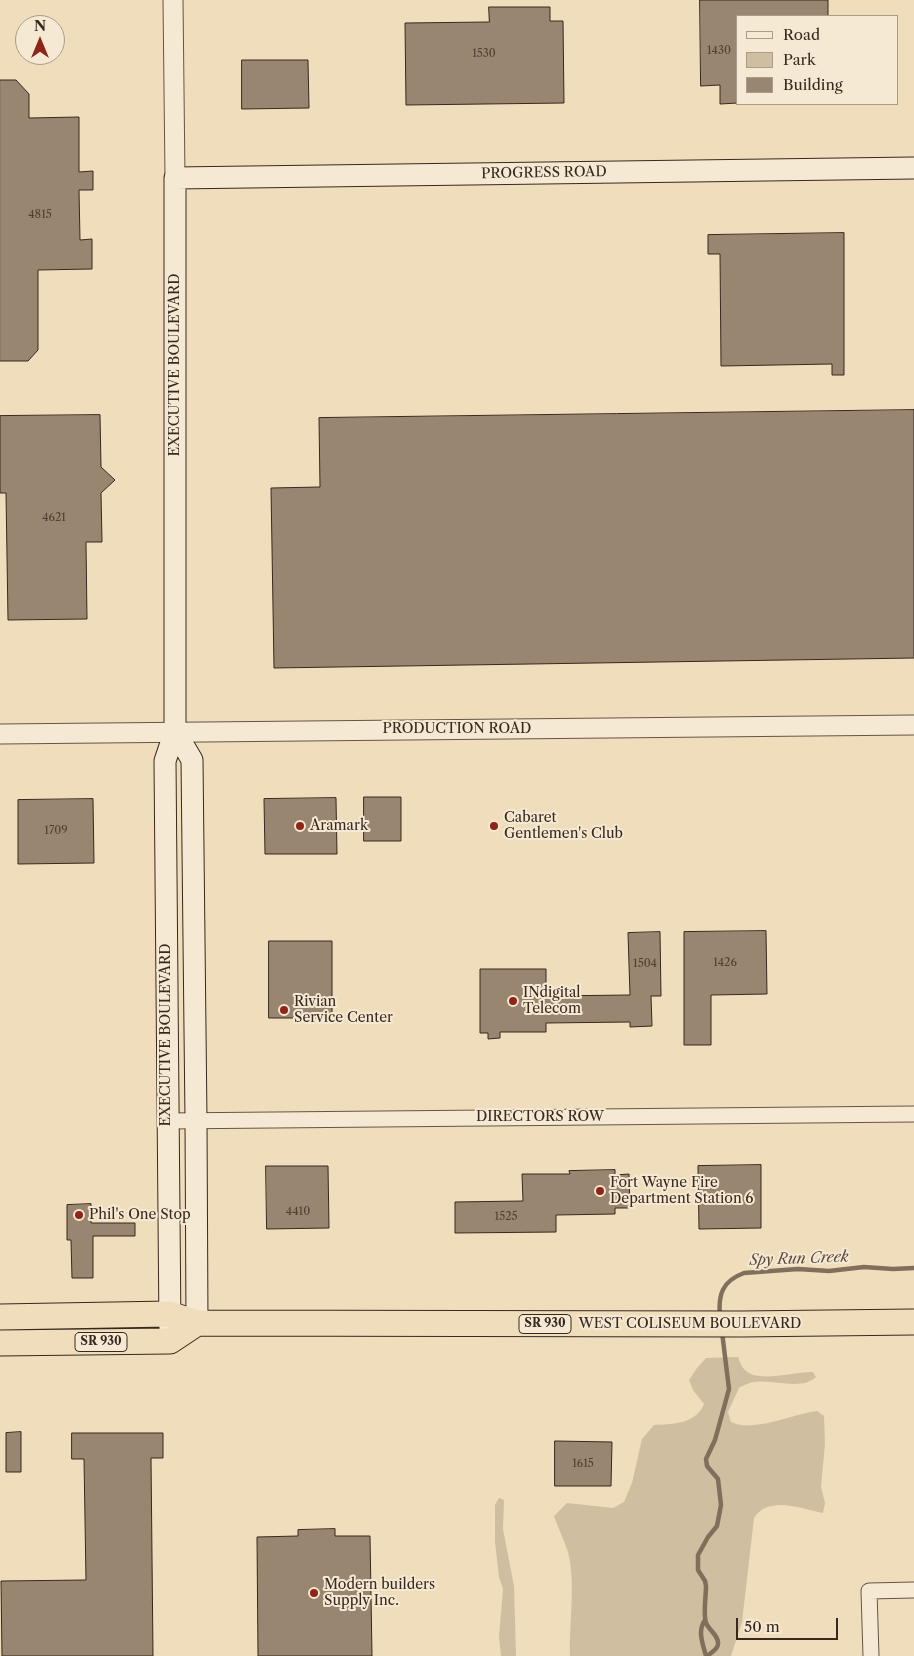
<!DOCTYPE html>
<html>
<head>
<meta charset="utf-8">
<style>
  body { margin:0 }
  #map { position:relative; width:914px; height:1656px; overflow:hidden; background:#efddbc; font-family:"Libre Caslon Text",serif }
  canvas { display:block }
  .legend { position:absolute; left:736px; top:15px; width:162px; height:90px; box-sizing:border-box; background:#f5e9d3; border:1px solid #aa9c8b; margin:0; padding:6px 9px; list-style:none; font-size:15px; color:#39281e }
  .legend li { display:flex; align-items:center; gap:10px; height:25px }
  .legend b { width:25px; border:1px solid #aa9c8b }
  .north { position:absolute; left:15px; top:15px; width:50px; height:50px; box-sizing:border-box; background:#f5e9d3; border:1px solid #aa9c8b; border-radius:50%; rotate:0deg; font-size:14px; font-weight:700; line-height:20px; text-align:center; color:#39281e }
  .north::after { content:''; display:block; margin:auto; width:18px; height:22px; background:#8f2418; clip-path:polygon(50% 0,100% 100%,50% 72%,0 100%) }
  .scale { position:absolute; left:736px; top:1618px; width:102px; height:22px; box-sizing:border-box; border:2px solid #39281e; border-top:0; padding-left:6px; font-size:15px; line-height:18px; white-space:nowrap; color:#39281e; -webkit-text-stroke:4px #f5e9d3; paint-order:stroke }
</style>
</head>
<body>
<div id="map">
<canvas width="914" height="1656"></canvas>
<ul class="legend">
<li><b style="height:6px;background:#f5e9d3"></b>Road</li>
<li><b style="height:14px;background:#d0bea1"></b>Park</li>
<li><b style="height:14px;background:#988670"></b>Building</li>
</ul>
<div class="north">N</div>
<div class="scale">50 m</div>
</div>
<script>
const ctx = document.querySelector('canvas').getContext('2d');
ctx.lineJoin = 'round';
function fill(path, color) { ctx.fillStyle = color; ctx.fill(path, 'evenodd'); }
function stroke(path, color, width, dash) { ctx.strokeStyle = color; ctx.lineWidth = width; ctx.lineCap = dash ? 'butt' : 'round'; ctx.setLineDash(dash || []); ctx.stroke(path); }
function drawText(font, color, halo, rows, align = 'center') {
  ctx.font = font + ' "Libre Caslon Text",serif'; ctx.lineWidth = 4; ctx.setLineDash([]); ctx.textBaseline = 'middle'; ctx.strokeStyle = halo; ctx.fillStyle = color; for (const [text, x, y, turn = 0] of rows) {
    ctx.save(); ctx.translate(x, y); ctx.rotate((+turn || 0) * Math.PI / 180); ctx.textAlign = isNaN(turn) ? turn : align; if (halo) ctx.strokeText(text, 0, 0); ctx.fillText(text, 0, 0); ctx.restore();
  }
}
fill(new Path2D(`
  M 738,1357 C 740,1362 742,1368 746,1371 C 760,1383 796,1371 813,1372 L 816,1377 C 801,1392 769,1377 750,1383 C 746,1384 742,1386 739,1388 L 728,1412 L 731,1422 C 753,1433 793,1414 817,1411 L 824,1416 L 825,1444 L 821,1487 L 825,1503 L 823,1513 C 801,1509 769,1495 754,1518 L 742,1622 L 731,1656 L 570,1656 C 569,1623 576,1584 568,1552 C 564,1540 558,1528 554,1516 L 567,1503 L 613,1508 L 624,1502 L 632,1483 L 642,1439 L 654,1425 C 673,1424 696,1424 704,1404 L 693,1390 L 689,1380 L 697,1368 L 706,1358 Z
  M 499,1498 L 504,1500 L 503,1529 L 514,1586 L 516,1656 L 501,1656 L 499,1637 L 503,1589 L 499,1577 L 495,1542 L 495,1505 Z`), '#d0bea1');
stroke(new Path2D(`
  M 720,1316 C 718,1295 722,1281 744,1273 L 798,1269 L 829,1271 L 864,1267 L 893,1269 L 914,1268
  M 705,1620 C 697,1631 703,1644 706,1656
  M 707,1656 C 711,1653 718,1649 718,1644 C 719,1636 709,1630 706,1623 C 703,1613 706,1597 706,1586 L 705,1581 L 698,1570 L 698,1555 L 708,1537 L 717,1526 L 721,1505 L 718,1479 L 707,1466 L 706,1459 L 715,1440 L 729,1389 L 722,1332`), '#816f5c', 4.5);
const building = new Path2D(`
  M 700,0 L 828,0 L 828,16 L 738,16 L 738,103 L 720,104 L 720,85 L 701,86 Z
  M 489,7 L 550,7 L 550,21 L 563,21 L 564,103 L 406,105 L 405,23 L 489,22 Z
  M 242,60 L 308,60 L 309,108 L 242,109 Z
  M 0,80 L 16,80 L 29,94 L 29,118 L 79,117 L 79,172 L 93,171 L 93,190 L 79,190 L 80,240 L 92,239 L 92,269 L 38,270 L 38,350 L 28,361 L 0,361 Z
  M 844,233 L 844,375 L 832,375 L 832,364 L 721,366 L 720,254 L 708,254 L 708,235 Z
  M 914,410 L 914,658 L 274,668 L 271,488 L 320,487 L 319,418 Z
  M 100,415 L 101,467 L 115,480 L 101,493 L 102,542 L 86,542 L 87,619 L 8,620 L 6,493 L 0,493 L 0,416 Z
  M 364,797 L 401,797 L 401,841 L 364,841 Z
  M 336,798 L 337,854 L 265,854 L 264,799 Z
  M 93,799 L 94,863 L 18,864 L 18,800 Z
  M 766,931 L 767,994 L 711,995 L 711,1045 L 684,1045 L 684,932 Z
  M 660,932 L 661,996 L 651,996 L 652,1026 L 630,1027 L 630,1022 L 546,1023 L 546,1032 L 500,1032 L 500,1038 L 488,1039 L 488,1033 L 480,1033 L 480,969 L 546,969 L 546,996 L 630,995 L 628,933 Z
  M 269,941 L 332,941 L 332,1018 L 269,1018 Z
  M 761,1165 L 761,1228 L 699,1229 L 698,1166 Z
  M 266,1166 L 328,1166 L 329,1228 L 267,1229 Z
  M 615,1170 L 615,1175 L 629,1174 L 630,1208 L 615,1208 L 615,1214 L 556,1215 L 556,1232 L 455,1233 L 455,1202 L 523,1201 L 522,1174 L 570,1174 L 569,1171 Z
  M 91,1204 L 91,1223 L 135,1223 L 135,1236 L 93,1236 L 93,1278 L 72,1278 L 71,1240 L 67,1240 L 67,1205 Z
  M 21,1432 L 21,1472 L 6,1472 L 6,1433 Z
  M 72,1433 L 163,1433 L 163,1458 L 151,1458 L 153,1656 L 2,1656 L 1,1581 L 86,1580 L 84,1459 L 72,1459 Z
  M 555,1441 L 612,1442 L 611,1486 L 555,1486 Z
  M 335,1529 L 335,1536 L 370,1536 L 372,1656 L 258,1656 L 257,1537 L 298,1536 L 298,1530 Z`);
fill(building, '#988670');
stroke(building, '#39281e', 1);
const minor = new Path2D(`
  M 167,1121 L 914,1114
  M 871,1656 L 869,1591 L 914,1590`);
const tertiary = new Path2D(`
  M 173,0 L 175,178
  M 0,734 L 914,725`);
const secondary = new Path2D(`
  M 175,731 L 192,760 L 196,1120 L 197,1323
  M 170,1329 L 165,761 L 175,731 L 175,178 L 914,168`);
const trunk = new Path2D(`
  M 0,1317 L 169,1314 L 197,1323 L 741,1324 L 914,1322
  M 0,1343 L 170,1341 L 197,1323`);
stroke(minor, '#665546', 17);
stroke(tertiary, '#665546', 21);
stroke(secondary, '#39281e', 23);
stroke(trunk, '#39281e', 27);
stroke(minor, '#f5e9d3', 15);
stroke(tertiary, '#f5e9d3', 19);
stroke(secondary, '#f5e9d3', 21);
stroke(trunk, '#efddbc', 25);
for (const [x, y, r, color] of [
  [300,826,5,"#8f2418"],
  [494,826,5,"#8f2418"],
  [513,1001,5,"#8f2418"],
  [284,1010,5,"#8f2418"],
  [600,1191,5,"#8f2418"],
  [79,1215,5,"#8f2418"],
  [314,1593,5,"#8f2418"]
]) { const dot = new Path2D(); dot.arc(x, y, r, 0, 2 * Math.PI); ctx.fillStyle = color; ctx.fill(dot); stroke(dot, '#f5e9d3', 2); }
drawText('11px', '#514032', null, [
  ["1430",719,51],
  ["1530",484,54],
  ["4815",40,215],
  ["4621",54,518],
  ["1709",56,831],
  ["1426",725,963],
  ["1504",645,964],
  ["4410",298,1212],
  ["1525",506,1217],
  ["1615",583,1464]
]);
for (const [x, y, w] of [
  [545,1324,52],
  [101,1342,52]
]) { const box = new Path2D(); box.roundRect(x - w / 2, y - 9.5, w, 19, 4); ctx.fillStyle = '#f5e9d3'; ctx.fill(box); stroke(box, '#39281e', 1); }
drawText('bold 12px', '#39281e', null, [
  ["SR 930",545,1324],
  ["SR 930",101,1342]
]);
drawText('14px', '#39281e', '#f5e9d3', [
  ["PROGRESS ROAD",544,173,-1],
  ["EXECUTIVE BOULEVARD",175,365,-90],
  ["PRODUCTION ROAD",457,729],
  ["EXECUTIVE BOULEVARD",166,1035,-90],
  ["DIRECTORS ROW",540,1117],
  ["WEST COLISEUM BOULEVARD",690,1324]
]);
drawText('14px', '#39281e', '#f5e9d3', [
  ["Cabaret",504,818],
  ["Gentlemen's Club",504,834],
  ["Aramark",310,826],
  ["INdigital",523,993],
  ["Telecom",523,1009],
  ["Rivian",294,1002],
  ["Service Center",294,1018],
  ["Fort Wayne Fire",610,1183],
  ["Department Station 6",610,1199],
  ["Phil's One Stop",89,1215],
  ["Modern builders",324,1585],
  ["Supply Inc.",324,1601]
], 'left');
drawText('italic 15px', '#5d4c3d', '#f5e9d3', [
  ["Spy Run Creek",799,1259,-2]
]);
</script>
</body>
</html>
